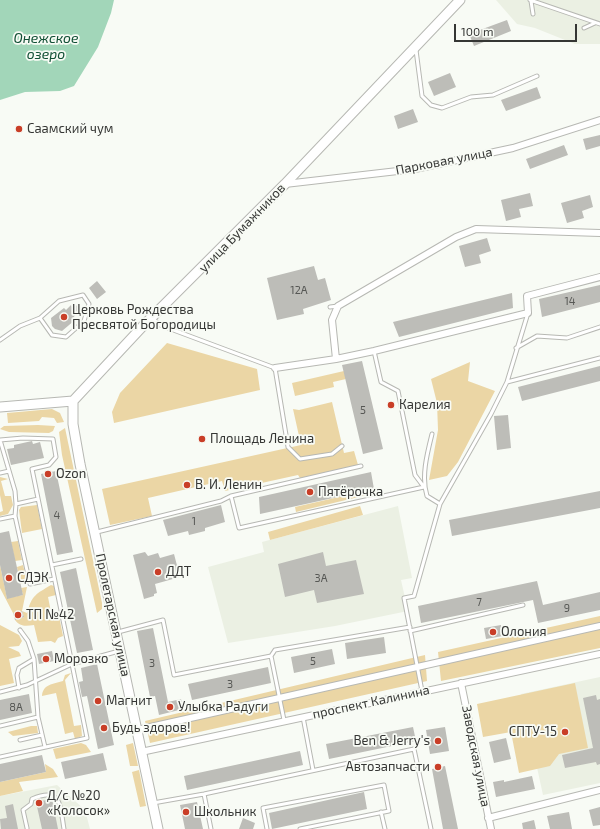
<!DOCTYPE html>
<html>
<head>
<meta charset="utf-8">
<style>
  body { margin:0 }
  #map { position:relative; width:600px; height:829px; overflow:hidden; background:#f8fbf5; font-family:"Exo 2",sans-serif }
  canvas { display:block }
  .scale { position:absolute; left:454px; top:24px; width:123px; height:18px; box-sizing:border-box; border:2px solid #353634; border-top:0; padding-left:5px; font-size:12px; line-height:14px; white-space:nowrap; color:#353634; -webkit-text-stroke:3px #f8fbf5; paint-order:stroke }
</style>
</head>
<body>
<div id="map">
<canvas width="600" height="829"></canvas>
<div class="scale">100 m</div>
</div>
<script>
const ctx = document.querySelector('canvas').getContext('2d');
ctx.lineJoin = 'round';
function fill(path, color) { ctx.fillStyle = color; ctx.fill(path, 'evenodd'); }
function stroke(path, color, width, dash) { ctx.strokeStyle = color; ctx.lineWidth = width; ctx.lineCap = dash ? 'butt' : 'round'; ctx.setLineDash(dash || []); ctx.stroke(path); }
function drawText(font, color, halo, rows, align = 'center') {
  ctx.font = font + ' "Exo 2",sans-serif'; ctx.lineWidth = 3.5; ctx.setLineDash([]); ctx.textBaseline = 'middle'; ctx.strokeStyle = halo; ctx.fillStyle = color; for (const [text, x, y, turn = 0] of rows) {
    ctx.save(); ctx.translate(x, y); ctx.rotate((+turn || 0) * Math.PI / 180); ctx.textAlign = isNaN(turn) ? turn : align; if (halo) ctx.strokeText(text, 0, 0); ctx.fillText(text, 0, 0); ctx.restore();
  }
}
fill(new Path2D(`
  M 496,0 L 600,0 L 600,44 L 575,44 L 535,28 L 517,24 Z
  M 398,506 L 412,578 L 401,580 L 408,611 L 335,626 L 228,643 L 208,567 L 264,552 L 262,542 Z
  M 600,677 L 600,783 L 543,795 L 521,694 Z
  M 57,785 L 85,810 L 90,829 L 0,829 L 0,796 Z`), '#ebf0e3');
fill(new Path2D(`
  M 167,343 L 257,369 L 260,390 L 114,423 L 112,412 L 120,393 Z
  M 470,362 L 468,381 L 495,391 L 458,462 L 447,476 L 429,480 L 438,430 L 437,403 L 431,379 Z
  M 344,371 L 346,379 L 333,382 L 334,387 L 295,396 L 292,383 Z
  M 332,402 L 344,453 L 354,451 L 358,465 L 300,478 L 298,475 L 225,491 L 222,481 L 148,498 L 152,516 L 110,525 L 102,489 L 301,445 L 293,409 L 299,410 Z
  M 52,409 L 60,413 L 64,422 L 57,423 L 54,418 L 42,417 L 39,421 L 8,423 L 7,413 Z
  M 38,425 L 55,426 L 53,431 L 49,433 L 9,432 L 0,429 L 4,426 Z
  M 65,428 L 102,603 L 102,609 L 97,613 L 62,455 L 59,432 Z
  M 0,477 L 8,479 L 1,481 L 5,496 L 11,496 L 13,505 L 8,514 L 0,516 L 0,512 L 3,511 L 0,495 Z
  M 374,489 L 375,493 L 296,512 L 295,507 Z
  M 37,505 L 42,529 L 22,533 L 19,510 L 21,507 Z
  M 360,506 L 363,515 L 270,540 L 268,532 Z
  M 18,541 L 22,560 L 15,561 L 11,542 Z
  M 0,565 L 7,598 L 23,595 L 21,588 L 27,587 L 22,611 L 27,613 C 32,595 36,594 51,585 L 54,586 L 56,595 L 48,597 L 51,612 L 58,611 L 63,636 L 58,638 L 55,643 L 51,641 L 38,642 L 34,625 C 26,626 20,627 15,620 L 24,617 L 22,611 L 13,613 L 0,588 Z
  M 23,565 L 27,582 L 20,584 L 17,567 Z
  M 600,616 L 600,648 L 441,681 L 438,652 Z
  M 0,625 L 19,635 L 22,641 L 19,646 L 8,647 L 19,652 L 21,656 L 9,659 L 14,683 L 0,686 Z
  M 425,655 L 427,681 L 150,743 L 145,721 Z
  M 71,673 L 65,680 L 74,726 L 81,725 L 82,736 L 75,739 L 73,732 L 65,734 L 56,693 L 42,696 C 43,684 53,684 63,681 L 65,675 Z
  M 575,683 L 588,748 L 559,754 L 550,766 L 519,773 L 511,732 L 483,737 L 477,704 Z
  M 31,726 L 37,726 L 38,733 L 13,736 L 8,732 Z
  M 81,743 L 86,745 L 91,752 L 56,759 L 53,749 Z
  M 133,743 L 138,766 L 130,766 L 126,745 Z
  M 45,764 L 53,769 L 58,777 L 19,782 L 23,791 L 0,796 L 0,782 L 46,772 Z
  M 139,770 L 146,806 L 140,807 L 132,772 Z`), '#ebd6a5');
fill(new Path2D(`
  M 0,0 L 114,0 L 111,13 L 98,47 L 74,86 L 60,91 L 25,92 L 0,100 Z`), '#a2d6b9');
fill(new Path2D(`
  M 507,20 L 511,31 L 474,46 L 469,34 Z
  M 450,73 L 456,87 L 434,96 L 428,82 Z
  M 537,87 L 541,98 L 506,111 L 501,100 Z
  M 413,109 L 418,122 L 398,129 L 394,116 Z
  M 600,135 L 600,146 L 586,150 L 583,139 Z
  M 564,145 L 568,155 L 530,169 L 526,159 Z
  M 530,193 L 533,206 L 519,209 L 521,217 L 506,221 L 501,200 Z
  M 590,195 L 593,207 L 582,211 L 584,218 L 567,223 L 561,203 Z
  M 487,238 L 491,251 L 479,255 L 481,263 L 465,267 L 459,246 Z
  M 314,266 L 318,280 L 325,278 L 331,300 L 303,309 L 304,314 L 277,320 L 267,278 Z
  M 97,281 L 106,292 L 97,299 L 89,288 Z
  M 600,285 L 600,302 L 542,317 L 539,299 Z
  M 512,293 L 513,308 L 399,337 L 393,322 Z
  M 75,304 L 80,309 L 73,318 L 75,320 L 62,331 L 55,329 L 52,326 L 51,318 L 64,308 L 66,310 L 71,305 L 72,307 Z
  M 362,361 L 383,449 L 363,454 L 342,365 Z
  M 600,366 L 600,381 L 522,401 L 518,387 Z
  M 508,415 L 511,448 L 497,450 L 494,416 Z
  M 32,441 L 33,444 L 40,442 L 44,458 L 11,465 L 7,449 L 14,448 L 14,445 Z
  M 56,471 L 73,552 L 57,555 L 41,474 Z
  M 371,472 L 374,489 L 260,514 L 259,497 Z
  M 600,491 L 600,508 L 452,536 L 449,520 Z
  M 221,505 L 225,522 L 205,528 L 205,531 L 189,535 L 188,531 L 168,536 L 163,520 Z
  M 9,531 L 23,595 L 7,599 L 0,565 L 0,533 Z
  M 145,552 L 148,556 L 158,553 L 160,558 L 174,554 L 180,577 L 155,584 L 157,593 L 154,594 L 154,596 L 144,599 L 133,555 Z
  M 323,552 L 326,566 L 356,560 L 364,594 L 317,603 L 314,590 L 285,597 L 278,564 Z
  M 76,568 L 93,650 L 77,653 L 60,572 Z
  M 537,581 L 543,605 L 600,592 L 600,610 L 538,623 L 533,600 L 421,623 L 418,606 Z
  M 22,611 L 24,617 L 15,620 L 13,613 Z
  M 501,625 L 503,636 L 486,639 L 484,628 Z
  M 153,628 L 168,702 L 181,699 L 183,709 L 159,715 L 155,696 L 150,697 L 137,631 Z
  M 384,637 L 386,653 L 347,659 L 345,643 Z
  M 332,649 L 335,664 L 294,673 L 291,657 Z
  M 52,651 L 54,661 L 39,664 L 37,654 Z
  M 97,664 L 114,745 L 98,749 L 87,696 L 82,697 L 79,682 L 83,681 L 81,668 Z
  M 268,667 L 271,683 L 192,700 L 188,684 Z
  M 29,694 L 32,713 L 0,720 L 0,700 Z
  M 596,695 L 597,700 L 600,699 L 600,764 L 597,765 L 596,762 L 565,768 L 562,755 L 593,748 L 583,698 Z
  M 413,727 L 416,741 L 329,759 L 326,744 Z
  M 445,727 L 449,751 L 430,754 L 426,730 Z
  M 506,738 L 511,759 L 494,763 L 489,742 Z
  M 300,751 L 303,765 L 187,790 L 184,776 Z
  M 103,753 L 107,770 L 65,779 L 61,762 Z
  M 42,755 L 46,772 L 0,782 L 0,764 Z
  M 445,766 L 458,829 L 443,829 L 432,769 Z
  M 532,776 L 535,789 L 496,797 L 493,782 L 504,780 L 504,782 Z
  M 364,792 L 367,809 L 272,829 L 269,813 Z
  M 52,799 L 58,829 L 42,829 L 36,802 Z
  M 197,802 L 203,829 L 185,829 L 180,805 Z
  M 13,804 L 18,829 L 1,829 L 0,819 L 7,818 L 5,806 Z
  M 600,807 L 600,825 L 593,826 L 589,810 Z
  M 569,812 L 572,829 L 550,829 L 547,816 Z
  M 243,818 L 255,823 L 253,829 L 239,829 Z
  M 534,820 L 536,829 L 523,829 L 522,823 Z`), '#bdbdb8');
const lane = new Path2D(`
  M 530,0 L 600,24
  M 531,1 L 533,14
  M 584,28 L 595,23
  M 416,50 L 422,96 L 431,105 L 442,108 L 471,97 L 493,95 L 537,76
  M 330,307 L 338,306
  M 153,319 L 160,325 L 275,368 L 288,447 L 300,459 L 332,454 L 342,446
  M 0,340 L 20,326 L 40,318 L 59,301 L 83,295 L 89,304 L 84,321 L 66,337 L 52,335 L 40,318
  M 516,348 L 537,336 L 567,338 L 600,327
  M 507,382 L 600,358
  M 432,434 C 427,454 421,477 427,496 L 440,504
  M 0,440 L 15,491 L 16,504 L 38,499
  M 0,473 L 9,471
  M 231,496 L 239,528 L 424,487 L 415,475 L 398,391 L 381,382 L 374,351
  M 15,516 L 30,584 L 54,579
  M 0,519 L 15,516 L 16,504
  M 97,532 L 221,501 L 231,496 L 361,466
  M 52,565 L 81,559
  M 20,630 L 28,641 L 34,659
  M 410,631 L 523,605
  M 118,632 L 163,620 L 174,675 L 271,656 L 284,720
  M 271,656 L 275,650 L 410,627
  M 19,688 L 17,675 L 19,668 L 34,659 L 38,717
  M 422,691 L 404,598 L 414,596 L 440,504 L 491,414 L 507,382 L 528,313
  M 0,692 L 27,685 L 72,664 L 32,469 L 49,465 L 56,457 L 53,439 L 23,438 L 0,440
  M 303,717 L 313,770
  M 0,726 L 38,717 L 45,747
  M 20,740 L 42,735
  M 0,757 L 87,738 L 72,664 L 119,651
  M 204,794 L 211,829
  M 153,803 L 204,794 L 414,749 L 431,829
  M 381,812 L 385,829
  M 27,828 L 23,810 L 31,804 L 32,799 C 62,786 60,806 64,829
  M 267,829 L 263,808 L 384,785 L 389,811 L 300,829`);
const street = new Path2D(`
  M 285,184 L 415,169 L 513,148 L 600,120
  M 336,359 L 332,320 L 338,306 L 456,237 L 476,229 L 600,233
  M 275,368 L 336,359 L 374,351 L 528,313 L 527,296 L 600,277
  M 461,683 L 491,829
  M 137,730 L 600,626
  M 141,752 L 600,654
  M 488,818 L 600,790`);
const secondary = new Path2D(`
  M 73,401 L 73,424 L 80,464 L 158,829
  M 0,407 L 73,401 L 142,327 L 285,184 L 460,0`);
stroke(lane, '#b7b8b3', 5);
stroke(street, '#b7b8b3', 8);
stroke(secondary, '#b7b8b3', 11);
stroke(lane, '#fff', 3);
stroke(street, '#fff', 6);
stroke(secondary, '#fff', 9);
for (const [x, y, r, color] of [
  [19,129,4,"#c93e27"],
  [64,317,4,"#c93e27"],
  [391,405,4,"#c93e27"],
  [202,439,4,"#c93e27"],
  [48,474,4,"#c93e27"],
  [187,485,4,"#c93e27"],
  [310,492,4,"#c93e27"],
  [158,572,4,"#c93e27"],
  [9,578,4,"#c93e27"],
  [18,615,4,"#c93e27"],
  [493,632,4,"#c93e27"],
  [46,659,4,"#c93e27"],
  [98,701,4,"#c93e27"],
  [170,707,4,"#c93e27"],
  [104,728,4,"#c93e27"],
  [565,732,4,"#c93e27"],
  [438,741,4,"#c93e27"],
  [438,767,4,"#c93e27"],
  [39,803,4,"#c93e27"],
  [186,812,4,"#c93e27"]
]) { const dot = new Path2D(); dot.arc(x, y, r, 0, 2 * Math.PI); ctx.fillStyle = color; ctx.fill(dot); stroke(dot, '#f8fbf5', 1.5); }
drawText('11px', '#575855', null, [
  ["12А",299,290],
  ["14",570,301],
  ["5",363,410],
  ["4",57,515],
  ["1",194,521],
  ["3А",321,578],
  ["7",479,602],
  ["9",567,608],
  ["5",313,661],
  ["3",152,663],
  ["3",230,684],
  ["8А",16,707]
]);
drawText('13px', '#353634', '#f8fbf5', [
  ["Саамский чум",27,129],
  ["Церковь Рождества",72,310],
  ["Пресвятой Богородицы",72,325],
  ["Карелия",399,405],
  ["Площадь Ленина",210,439],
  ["Ozon",56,474],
  ["В. И. Ленин",195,485],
  ["Пятёрочка",318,492],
  ["ДДТ",166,572],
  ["СДЭК",17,578],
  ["ТП №42",26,615],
  ["Олония",501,632],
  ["Морозко",54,659],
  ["Магнит",106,701],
  ["Улыбка Радуги",178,707],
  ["Будь здоров!",112,728],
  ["СПТУ-15",557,732,"right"],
  ["Ben & Jerry's",430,741,"right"],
  ["Автозапчасти",430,767,"right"],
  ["Д/с №20",47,796],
  ["«Колосок»",47,811],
  ["Школьник",194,812]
], 'left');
drawText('13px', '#353634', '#f8fbf5', [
  ["Парковая улица",444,161,-11],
  ["улица Бумажников",242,228,-46],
  ["Пролетарская улица",113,615,78],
  ["проспект Калинина",371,702,-12],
  ["Заводская улица",476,756,79]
]);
drawText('italic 14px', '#115035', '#f8fbf5', [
  ["Онежское",46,38],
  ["озеро",46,54]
]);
</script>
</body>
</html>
